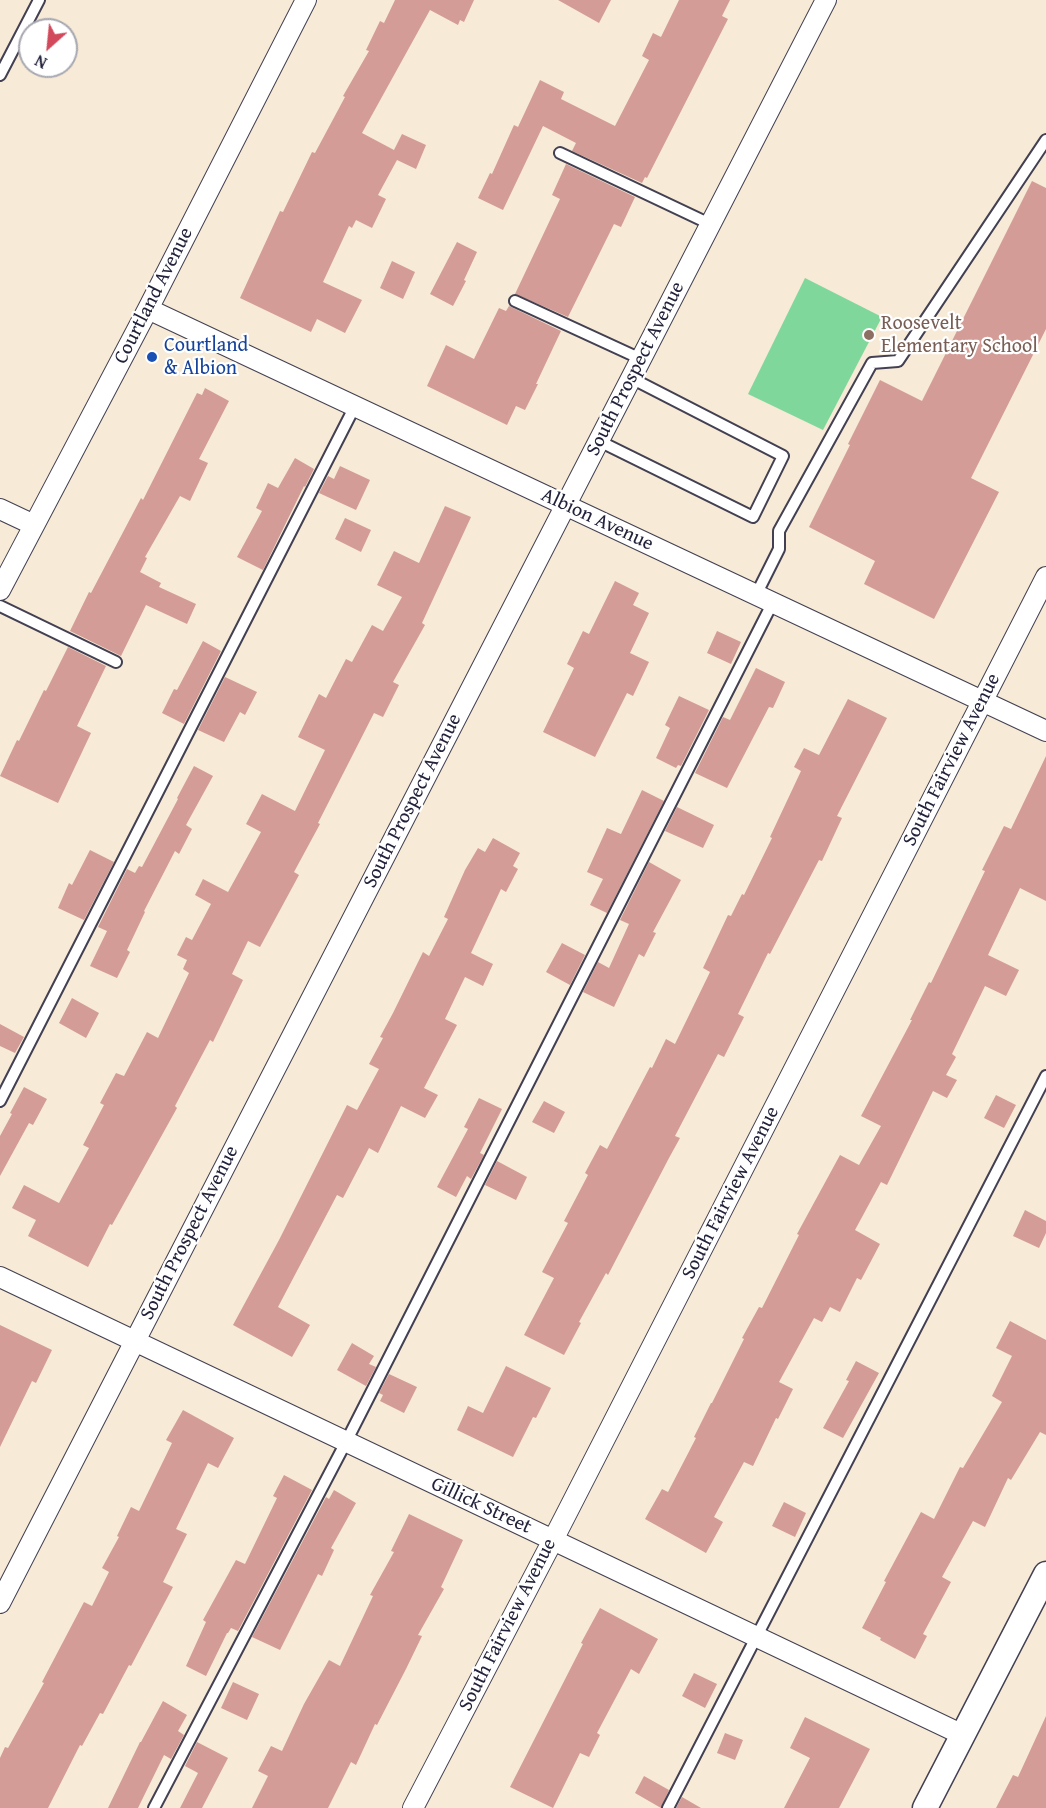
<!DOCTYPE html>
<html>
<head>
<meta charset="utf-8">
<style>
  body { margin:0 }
  #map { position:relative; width:1046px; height:1808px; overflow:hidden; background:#f7ead6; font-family:"Gentium Book Plus",serif }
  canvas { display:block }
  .north { position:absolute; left:18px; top:18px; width:60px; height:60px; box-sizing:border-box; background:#fff; border:2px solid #a7a7b1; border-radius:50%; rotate:207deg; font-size:16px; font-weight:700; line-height:24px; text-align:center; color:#22223b }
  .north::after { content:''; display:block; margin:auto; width:21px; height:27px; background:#d1495b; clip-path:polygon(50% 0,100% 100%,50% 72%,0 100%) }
</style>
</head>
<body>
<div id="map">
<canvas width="1046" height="1808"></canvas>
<div class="north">N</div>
</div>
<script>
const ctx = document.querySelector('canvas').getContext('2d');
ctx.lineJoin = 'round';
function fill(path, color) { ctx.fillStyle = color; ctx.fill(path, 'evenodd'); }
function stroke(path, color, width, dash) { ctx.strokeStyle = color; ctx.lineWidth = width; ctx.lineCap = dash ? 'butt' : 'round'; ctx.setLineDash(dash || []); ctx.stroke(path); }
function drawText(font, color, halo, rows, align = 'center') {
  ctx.font = font + ' "Gentium Book Plus",serif'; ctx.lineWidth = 4.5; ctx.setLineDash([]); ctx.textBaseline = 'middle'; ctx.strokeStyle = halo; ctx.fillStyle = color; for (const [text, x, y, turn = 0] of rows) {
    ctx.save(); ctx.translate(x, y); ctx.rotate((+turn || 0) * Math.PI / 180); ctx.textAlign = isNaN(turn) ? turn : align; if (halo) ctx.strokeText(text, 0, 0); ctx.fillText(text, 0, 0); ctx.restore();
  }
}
fill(new Path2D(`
  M 805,278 L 882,317 L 823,430 L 748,394 Z`), '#80d79c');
fill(new Path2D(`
  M 395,0 L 474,0 L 464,22 L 460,20 L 458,25 L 430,10 L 362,133 L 394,150 L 402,134 L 426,145 L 416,169 L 397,160 L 378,195 L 386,199 L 372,228 L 356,220 L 352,228 L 349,226 L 323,282 L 362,300 L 345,333 L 317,319 L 311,332 L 240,298 L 280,211 L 283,212 L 312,152 L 315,153 L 345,97 L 343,96 L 369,51 L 366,50 L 380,21 L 384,23 Z
  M 558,0 L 611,0 L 599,23 Z
  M 679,0 L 730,0 L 722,16 L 728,19 L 647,178 L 645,177 L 642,183 L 572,151 L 576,143 L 543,126 L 503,210 L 478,198 L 490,173 L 492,174 L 514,125 L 518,127 L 540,80 L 564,92 L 561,99 L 615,126 L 649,60 L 642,56 L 653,33 L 661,37 Z
  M 566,164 L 635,197 L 621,227 L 614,224 L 568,317 L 515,294 L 560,199 L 552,195 Z
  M 1032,181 L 1046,188 L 1046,329 L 971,478 L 999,492 L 934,619 L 864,584 L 875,561 L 809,527 L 850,445 L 848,444 L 880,380 L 922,401 Z
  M 457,242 L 477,252 L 464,280 L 466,281 L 453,306 L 430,294 Z
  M 392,261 L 415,272 L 403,299 L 380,288 Z
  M 509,306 L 561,331 L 536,384 L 538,384 L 525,410 L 516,406 L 507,425 L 427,386 L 446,345 L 474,359 L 499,308 L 506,311 Z
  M 205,388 L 229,401 L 199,459 L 208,463 L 190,501 L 180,496 L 145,557 L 147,558 L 140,572 L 161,583 L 159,587 L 196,604 L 187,624 L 146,605 L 121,656 L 70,631 L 89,592 L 91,593 L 141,498 L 143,500 L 197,393 L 202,395 Z
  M 295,458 L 314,469 L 305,487 L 304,486 L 263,570 L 237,557 L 262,511 L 256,508 L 268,483 L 278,488 Z
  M 340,466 L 370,480 L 356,510 L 319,493 L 328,476 L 334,479 Z
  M 445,506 L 471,517 L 422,623 L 425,625 L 393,682 L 399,685 L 383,717 L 374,713 L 318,823 L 320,824 L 294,872 L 299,875 L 260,947 L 248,941 L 232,974 L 243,980 L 213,1042 L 210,1040 L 175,1106 L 177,1108 L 112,1225 L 110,1224 L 88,1267 L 28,1236 L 36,1220 L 12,1208 L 24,1185 L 59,1203 L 89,1148 L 83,1145 L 104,1105 L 100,1103 L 116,1073 L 124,1076 L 147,1032 L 158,1038 L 189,973 L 183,969 L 187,960 L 177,955 L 186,937 L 192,940 L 211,904 L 195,895 L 203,879 L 228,892 L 261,832 L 246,824 L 262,794 L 295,811 L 325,750 L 298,737 L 319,694 L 326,698 L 346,659 L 352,662 L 372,625 L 383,631 L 402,597 L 377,585 L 394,551 L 419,563 Z
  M 345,518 L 371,530 L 361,552 L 335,539 Z
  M 615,581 L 639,593 L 633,605 L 649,613 L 630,653 L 649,662 L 633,696 L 627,693 L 595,757 L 543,732 L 574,668 L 567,664 L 583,631 L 589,634 Z
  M 717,631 L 741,642 L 731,664 L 707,653 Z
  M 203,641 L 221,651 L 184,724 L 162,713 L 174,689 L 177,690 Z
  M 68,647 L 106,666 L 77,726 L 91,733 L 58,803 L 0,776 L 17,740 L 19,741 L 44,690 L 46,691 Z
  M 756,668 L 785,682 L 773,708 L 769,707 L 727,788 L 695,773 L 723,717 L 730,720 Z
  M 225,677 L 257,692 L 245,715 L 240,712 L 224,742 L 198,730 Z
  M 679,696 L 709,710 L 681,766 L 678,765 L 676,768 L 656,758 L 670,728 L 665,725 Z
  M 848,699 L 887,718 L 837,816 L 842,818 L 822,861 L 819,860 L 770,954 L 768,953 L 738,1014 L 744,1017 L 724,1057 L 718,1054 L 675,1136 L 680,1138 L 669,1158 L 608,1275 L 606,1273 L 579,1322 L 581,1323 L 564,1355 L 524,1335 L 554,1278 L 542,1272 L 568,1223 L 564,1221 L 588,1175 L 585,1173 L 600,1145 L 607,1149 L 650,1067 L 652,1068 L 666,1039 L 675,1044 L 710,972 L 703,968 L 728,915 L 731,916 L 742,894 L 744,895 L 772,838 L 770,837 L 801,771 L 794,767 L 804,748 L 819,755 Z
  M 1046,756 L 1046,901 L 1020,888 L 988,955 L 1019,970 L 1006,996 L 985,986 L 952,1054 L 956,1057 L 946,1075 L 957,1080 L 947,1098 L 933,1091 L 887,1185 L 881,1182 L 855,1230 L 880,1244 L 861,1280 L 857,1278 L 840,1312 L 830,1307 L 822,1322 L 814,1318 L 779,1382 L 793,1389 L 778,1419 L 776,1418 L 753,1466 L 744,1462 L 714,1517 L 723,1522 L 706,1553 L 645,1519 L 662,1489 L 668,1492 L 696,1438 L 694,1437 L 711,1403 L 712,1403 L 744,1339 L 742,1338 L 759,1307 L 762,1308 L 799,1235 L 797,1234 L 840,1155 L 859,1165 L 881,1126 L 861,1116 L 912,1020 L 910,1020 L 929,982 L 931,983 L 985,871 L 982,870 L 1004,826 L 1011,829 Z
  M 194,766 L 213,776 L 186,825 L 192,829 L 179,854 L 175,851 L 144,911 L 145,912 L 127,950 L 130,952 L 117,978 L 90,966 L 107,931 L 98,927 L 127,869 L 135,873 L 139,866 L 142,867 L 178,799 L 177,798 Z
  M 642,790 L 664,801 L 607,913 L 590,905 L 603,879 L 587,872 L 607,828 L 621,834 Z
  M 677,807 L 714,825 L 703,848 L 665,831 Z
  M 493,838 L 520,853 L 513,866 L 518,869 L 506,892 L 501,889 L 471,953 L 493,964 L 483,986 L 465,977 L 445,1019 L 457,1025 L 424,1088 L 438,1095 L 425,1118 L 401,1106 L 378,1153 L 369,1148 L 343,1198 L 337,1195 L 278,1307 L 310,1325 L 292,1357 L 233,1325 L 279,1240 L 347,1105 L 357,1110 L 379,1069 L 369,1064 L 383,1038 L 380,1037 L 393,1013 L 423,952 L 429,956 L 448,919 L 444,917 L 465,870 L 478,848 L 485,852 Z
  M 90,850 L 114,862 L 84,920 L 58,908 L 69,883 L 72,885 Z
  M 649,862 L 681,880 L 653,932 L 656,933 L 644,957 L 639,954 L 614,1007 L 583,992 L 598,962 L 609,968 L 629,924 L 620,920 Z
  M 562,943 L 585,955 L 570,985 L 546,972 Z
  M 72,998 L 99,1013 L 86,1038 L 59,1023 Z
  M 0,1024 L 24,1037 L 15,1053 L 0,1046 Z
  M 24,1087 L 47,1099 L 33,1125 L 29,1123 L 0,1176 L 0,1136 L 12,1114 L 10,1113 Z
  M 996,1095 L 1016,1105 L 1004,1128 L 984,1118 Z
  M 479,1098 L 502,1109 L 480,1153 L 484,1155 L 471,1179 L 467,1176 L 456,1197 L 437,1187 L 468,1129 L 464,1127 Z
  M 544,1101 L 565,1112 L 554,1133 L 532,1122 Z
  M 497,1161 L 527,1177 L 516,1200 L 485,1185 Z
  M 1025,1210 L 1046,1221 L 1046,1233 L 1039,1248 L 1013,1236 Z
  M 1010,1321 L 1046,1340 L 1046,1435 L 1040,1432 L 1011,1480 L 1008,1478 L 985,1527 L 973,1521 L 942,1577 L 951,1582 L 923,1634 L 927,1636 L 915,1659 L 880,1640 L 881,1638 L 862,1628 L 886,1582 L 884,1581 L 921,1512 L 934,1519 L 960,1467 L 963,1468 L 1002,1402 L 992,1396 L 1012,1356 L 996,1348 Z
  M 0,1325 L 52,1350 L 36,1383 L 32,1381 L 0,1447 Z
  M 352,1343 L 374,1356 L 369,1364 L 376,1367 L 366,1386 L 337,1370 Z
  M 856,1361 L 879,1373 L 843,1438 L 823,1428 L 849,1381 L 846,1380 Z
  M 506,1366 L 551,1388 L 536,1418 L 533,1417 L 513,1457 L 457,1430 L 468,1406 L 483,1413 Z
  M 389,1374 L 417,1387 L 404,1413 L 380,1401 L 383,1395 L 379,1393 Z
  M 183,1410 L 234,1438 L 218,1468 L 208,1463 L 176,1529 L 187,1534 L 163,1582 L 173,1587 L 131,1666 L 129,1665 L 103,1714 L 100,1713 L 82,1746 L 80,1745 L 48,1808 L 0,1808 L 0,1758 L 5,1747 L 8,1748 L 44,1683 L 42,1682 L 84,1602 L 92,1606 L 109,1572 L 102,1568 L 119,1537 L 117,1536 L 131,1507 L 139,1511 L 172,1443 L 166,1440 Z
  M 284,1475 L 312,1490 L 238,1631 L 231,1628 L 228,1633 L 227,1633 L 206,1676 L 186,1666 L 206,1622 L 203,1620 L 236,1560 L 245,1564 L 277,1498 L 273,1496 Z
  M 334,1490 L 356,1503 L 331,1548 L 334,1550 L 322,1576 L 318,1574 L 280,1650 L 252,1637 L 326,1497 L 329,1499 Z
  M 784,1502 L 806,1513 L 795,1537 L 772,1526 Z
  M 409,1514 L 463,1540 L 441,1587 L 444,1589 L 418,1635 L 422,1636 L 406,1669 L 377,1725 L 375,1724 L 356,1765 L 351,1762 L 328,1808 L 252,1808 L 268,1776 L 258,1771 L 271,1746 L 282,1751 L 304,1704 L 329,1660 L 340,1666 L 373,1596 L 370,1595 L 394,1552 L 391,1551 Z
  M 600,1608 L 658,1639 L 639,1674 L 631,1669 L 597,1733 L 600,1735 L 589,1757 L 580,1753 L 553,1808 L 510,1787 L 583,1644 L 581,1643 Z
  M 694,1673 L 717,1684 L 705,1708 L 682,1696 Z
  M 233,1682 L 259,1694 L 247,1720 L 221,1708 Z
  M 163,1701 L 187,1715 L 178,1731 L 184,1735 L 171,1759 L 164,1755 L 138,1808 L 108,1808 L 140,1742 L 141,1742 Z
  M 1046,1716 L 1046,1808 L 996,1808 L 1013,1775 L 1018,1777 Z
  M 805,1717 L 870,1749 L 839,1808 L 784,1808 L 810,1758 L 790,1748 Z
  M 725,1733 L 743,1740 L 735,1760 L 717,1753 Z
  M 197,1742 L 228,1758 L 202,1808 L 180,1808 L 198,1773 L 185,1766 Z
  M 644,1776 L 669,1790 L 661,1808 L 635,1793 Z
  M 682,1797 L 701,1808 L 676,1808 Z`), '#d49c96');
const service = new Path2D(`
  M 0,75 L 39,0
  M 560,153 L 710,224
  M 515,301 L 641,359
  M 599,441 L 753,517 L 783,456 L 631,378
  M 756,595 L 779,549 L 779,531 L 872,363 L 898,361 L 1046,140
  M 0,606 L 116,662
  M 0,1101 L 355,406
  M 154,1808 L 346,1442 L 773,602
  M 668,1808 L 1046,1076`);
const minor = new Path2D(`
  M 148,309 L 1046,731
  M 0,509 L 34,525
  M 0,590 L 148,309 L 306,0
  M 0,1277 L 963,1735
  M 0,1603 L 826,0
  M 413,1808 L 553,1540 L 1046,577`);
const tertiary = new Path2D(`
  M 925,1808 L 1046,1574`);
stroke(service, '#424052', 14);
stroke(minor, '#424052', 22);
stroke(tertiary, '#424052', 27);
stroke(service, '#fff', 10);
stroke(minor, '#fff', 20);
stroke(tertiary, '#fff', 24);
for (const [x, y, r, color] of [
  [869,335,6,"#8d6e63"],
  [152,357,6,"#1a4fb4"]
]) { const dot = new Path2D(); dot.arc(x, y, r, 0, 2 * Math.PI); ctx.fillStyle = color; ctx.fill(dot); stroke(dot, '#fff', 2); }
drawText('20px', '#22223b', '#fff', [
  ["Courtland Avenue",154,296,-63],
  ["South Prospect Avenue",636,369,-63],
  ["Albion Avenue",597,520,25],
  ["South Fairview Avenue",952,760,-63],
  ["South Prospect Avenue",413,801,-63],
  ["South Fairview Avenue",731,1193,-63],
  ["South Prospect Avenue",190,1233,-63],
  ["Gillick Street",481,1506,25],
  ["South Fairview Avenue",508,1625,-63]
]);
drawText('20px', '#785e54', '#fff', [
  ["Roosevelt",881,324],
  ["Elementary School",881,347]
], 'left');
drawText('20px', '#164399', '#fff', [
  ["Courtland",164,346],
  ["& Albion",164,369]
], 'left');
</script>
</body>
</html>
